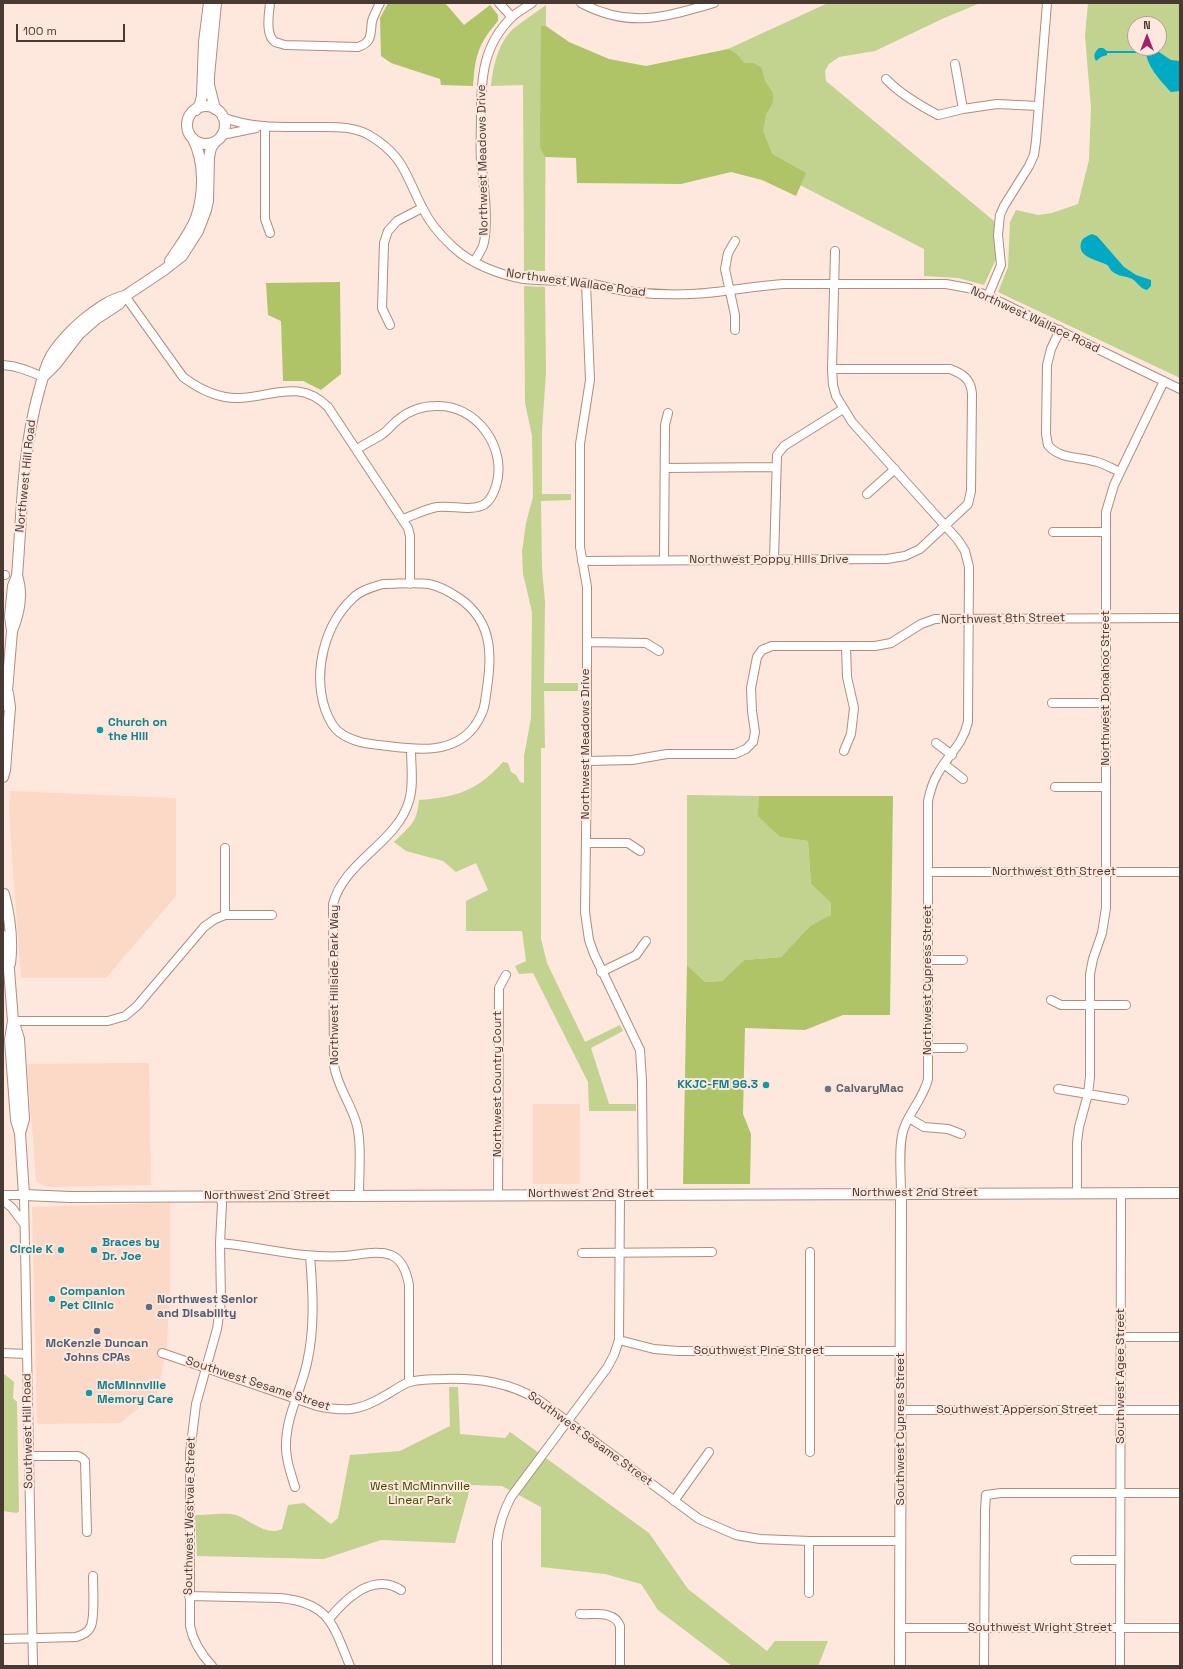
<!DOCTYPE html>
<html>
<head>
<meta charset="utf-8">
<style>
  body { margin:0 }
  #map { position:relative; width:1183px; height:1669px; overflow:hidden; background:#fee7dd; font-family:"Space Grotesk",sans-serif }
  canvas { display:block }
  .frame { position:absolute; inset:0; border:4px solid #483933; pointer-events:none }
  .north { position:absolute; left:1127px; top:16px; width:40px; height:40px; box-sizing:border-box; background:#fee7dd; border:1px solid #b5a199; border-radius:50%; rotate:0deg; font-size:11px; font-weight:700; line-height:16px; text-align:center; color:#483933 }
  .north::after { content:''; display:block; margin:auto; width:14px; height:18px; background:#a4206e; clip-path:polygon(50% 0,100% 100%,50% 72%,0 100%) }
  .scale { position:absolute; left:16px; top:24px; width:109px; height:18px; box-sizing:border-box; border:2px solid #483933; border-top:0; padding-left:5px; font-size:12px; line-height:14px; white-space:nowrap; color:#483933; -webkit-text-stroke:3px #fee7dd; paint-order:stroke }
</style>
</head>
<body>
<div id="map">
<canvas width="1183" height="1669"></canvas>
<div class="frame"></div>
<div class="north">N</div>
<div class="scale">100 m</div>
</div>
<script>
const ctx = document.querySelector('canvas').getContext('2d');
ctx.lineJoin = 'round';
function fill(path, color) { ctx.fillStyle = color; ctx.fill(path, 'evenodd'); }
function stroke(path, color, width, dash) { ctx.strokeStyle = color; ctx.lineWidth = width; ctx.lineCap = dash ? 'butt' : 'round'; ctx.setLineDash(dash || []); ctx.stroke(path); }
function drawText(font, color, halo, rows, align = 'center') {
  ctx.font = font + ' "Space Grotesk",sans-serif'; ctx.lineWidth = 4; ctx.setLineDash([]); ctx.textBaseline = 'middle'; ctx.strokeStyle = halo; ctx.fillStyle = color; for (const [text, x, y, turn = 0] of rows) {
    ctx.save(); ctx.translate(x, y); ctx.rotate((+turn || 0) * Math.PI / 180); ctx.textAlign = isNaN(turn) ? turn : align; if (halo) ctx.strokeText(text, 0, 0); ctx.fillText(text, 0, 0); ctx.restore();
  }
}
fill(new Path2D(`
  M 10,791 L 176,798 L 176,896 L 106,978 L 21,978 L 12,856 L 9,810 Z
  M 149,1063 L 151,1185 L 46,1187 L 37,1182 L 36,1179 L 27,1064 Z
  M 533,1104 L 580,1104 L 580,1184 L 533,1184 Z
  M 170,1203 L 170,1290 L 167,1344 L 158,1393 L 120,1423 L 37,1424 L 32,1207 Z`), '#fcd8c7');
fill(new Path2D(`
  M 828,3 L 980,3 L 942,19 L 875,51 L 839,57 L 829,64 L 825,71 L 826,81 L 994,221 L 996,259 L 984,285 L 958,278 L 924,276 L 924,249 L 767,168 L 728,49 Z
  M 1088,3 L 1180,3 L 1180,378 L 998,292 L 1008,267 L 1010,222 L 1016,210 L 1038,215 L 1052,213 L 1078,204 L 1089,160 L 1091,108 L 1085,36 ZM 1135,24 L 1159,24 L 1159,48 L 1135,48 Z
  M 546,5 L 545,271 L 524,271 L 523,85 L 491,86 C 493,67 498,43 513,29 C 523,21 535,13 546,5 Z
  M 524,286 L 545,287 L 546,373 L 542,430 L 542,494 L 571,494 L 571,500 L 541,501 L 542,569 L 545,602 L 544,683 L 578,683 L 578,691 L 544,691 L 545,748 L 541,748 L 541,939 L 547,963 L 585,1042 L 620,1025 L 623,1031 L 591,1048 L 609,1104 L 636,1104 L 636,1111 L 589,1111 L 588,1082 L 533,973 L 519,974 L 515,966 L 526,961 L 522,931 L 466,931 L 466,901 L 488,890 L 476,863 L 456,872 L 443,861 L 406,851 L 394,842 C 410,826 417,823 419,800 C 457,797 477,791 503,762 L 508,763 L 511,772 L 516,775 L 520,782 L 524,783 L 524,756 L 531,718 L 532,612 L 523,574 L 522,552 L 526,523 L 533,497 L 532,436 L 525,403 Z
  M 687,795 L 759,796 L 759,816 L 780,837 L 808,841 L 811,884 L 831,903 L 831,916 L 810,926 L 781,957 L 744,960 L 722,981 L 705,982 L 687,965 Z
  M 3,1373 L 14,1382 L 13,1398 L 17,1402 L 19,1511 L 17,1513 L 3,1511 Z
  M 449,1387 L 458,1387 L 460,1434 L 505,1438 L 510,1432 L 649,1533 L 688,1589 L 767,1651 L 775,1641 L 828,1641 L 818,1666 L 732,1666 L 658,1610 L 641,1584 L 605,1574 L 541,1567 L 541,1507 L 502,1486 L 471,1485 L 455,1543 L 381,1540 L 324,1559 L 197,1556 L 195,1515 C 206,1515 227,1512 236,1515 C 250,1520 267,1537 282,1529 L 288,1505 L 304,1503 L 331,1524 L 338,1518 L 350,1455 L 400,1451 L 450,1426 Z`), '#c2d28f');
fill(new Path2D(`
  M 388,3 L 445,3 L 464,25 L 490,5 L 498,15 L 498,21 C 478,44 475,56 473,86 L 441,85 L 440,79 L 391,63 L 381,56 L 380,18 Z
  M 541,26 L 546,26 L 569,42 L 609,59 L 646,66 L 728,49 L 737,54 L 744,63 L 753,63 L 761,67 L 765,81 L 773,93 L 773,102 L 766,115 L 763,131 L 772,154 L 806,173 L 796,196 L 762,180 L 731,172 L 681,184 L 577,183 L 576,158 L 545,157 L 540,147 Z
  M 340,282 L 341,374 L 321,390 L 303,381 L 283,381 L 281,321 L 268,315 L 266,283 Z
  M 759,796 L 893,796 L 890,1015 L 843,1015 L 805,1030 L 745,1028 L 743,1114 L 751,1134 L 750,1184 L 683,1184 L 687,965 L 705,982 L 722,981 L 744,960 L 781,957 L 810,926 L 831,915 L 831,903 L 811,884 L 808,841 L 780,837 L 758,816 Z`), '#afc367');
fill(new Path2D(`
  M 1099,48 L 1103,48 L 1107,51 L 1107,55 L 1101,57 L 1096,61 C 1093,55 1094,53 1099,48 Z
  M 1153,48 L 1171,60 L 1180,61 L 1180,91 L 1171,92 C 1161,81 1145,65 1146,49 Z
  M 1092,234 L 1097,236 L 1124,267 L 1136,275 L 1151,280 L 1151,286 L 1147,290 C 1138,288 1137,280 1130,278 C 1124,276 1118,276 1113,272 C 1110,270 1109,266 1107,265 C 1099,260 1077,258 1081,243 C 1082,238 1087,236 1092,234 Z`), '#00aac5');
stroke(new Path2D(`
  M 1107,52 L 1149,52 L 1146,51`), '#00aac5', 2);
const minor = new Path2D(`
  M 270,3 C 269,14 265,35 275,42 C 278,43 282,44 285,45 L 358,47 C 373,42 370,34 372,21 C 374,15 377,9 380,3
  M 499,3 L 512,17
  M 581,3 C 630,29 664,17 714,3
  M 955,64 L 963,109
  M 886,79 C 900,94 919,105 938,115 L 963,109 L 997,104 L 1038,106
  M 222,117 C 252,129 285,127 316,127 C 334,127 353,126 369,135 C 404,156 405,174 422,207 C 429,222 441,236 453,247 C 471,264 500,275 524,279 C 544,281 565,280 585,283 C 598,284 611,289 625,291 C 647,294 669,295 691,294 C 722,293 752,286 783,284 L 946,284 L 968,288 L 988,296 L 1180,389
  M 265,126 L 265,219 L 270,233
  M 222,135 L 256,128
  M 835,251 L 832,369 L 833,385 L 836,396 L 852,422 L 958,540 L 965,551 L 969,567 L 968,722 C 962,747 948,754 937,775 C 932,783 930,792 928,801 L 928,1079 C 924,1097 910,1111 904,1128 C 898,1144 901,1175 901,1193
  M 474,262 C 477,257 481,251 483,246 C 489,228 484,180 481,161 C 480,146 481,130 481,115 C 481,78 483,45 512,17 C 517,12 525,8 532,3
  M 586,283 L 590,380 L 580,444 L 580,547 L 587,587 L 587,761 L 585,912 L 589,940 L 594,954 L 640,1050 L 642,1081 L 643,1194
  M 125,296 L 183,377 C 199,389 220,399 240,398 C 274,396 300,379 328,407 L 408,528 L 410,536 L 410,584
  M 988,296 L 1001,265 L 998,235 L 1000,215 L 1004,206 L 1029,166 L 1034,155 L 1036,141 L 1047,3
  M 390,325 L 382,308 L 384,243 L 388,231 L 397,221 L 422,208
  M 735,330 L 735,315 L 725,269 L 728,253 L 735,241
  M 1060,330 L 1051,349 L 1047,365 L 1046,434 L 1048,445 C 1060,460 1080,456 1097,462 C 1105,464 1113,469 1120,472
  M 3,365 C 18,366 29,371 43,377
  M 357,449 C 365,444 373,440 381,435 C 388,431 392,424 399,419 C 409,411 423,406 436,406 C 476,404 508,448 496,486 C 494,492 491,500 485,504 C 472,512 452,505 437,507 C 426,509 414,515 403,519
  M 665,468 L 776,467
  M 867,494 L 895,469
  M 1053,532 L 1105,532
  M 664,560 L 665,425 L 668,413
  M 774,560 L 777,455 L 784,446 L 843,409
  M 582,561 L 887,559 L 905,556 L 920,549 L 968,504 L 971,491 L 972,394 C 971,379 963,374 950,369 L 832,369
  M 3,575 L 5,575
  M 383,584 C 398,584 414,582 429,584 C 439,586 450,592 459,598 C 497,624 491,662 485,702 C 484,711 479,720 474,727 C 453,754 418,750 388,746 C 371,744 353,743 339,732 C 332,727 328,717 325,709 C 313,672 324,625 353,598 C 361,590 373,587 383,584 Z
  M 587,642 L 646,643 L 659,651
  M 1052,703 L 1106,703
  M 936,743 L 952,755
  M 844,751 L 851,734 L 854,708 L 847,677 L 846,646
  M 587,761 L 632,760 L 667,754 L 735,754 L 746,749 L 753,742 L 755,732 L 752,711 L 751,688 L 757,657 L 762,650 L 772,646 L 875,646 L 891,643 L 921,624 L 935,619 L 1180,618
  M 944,764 L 963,779
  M 1055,787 L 1106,787
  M 586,843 L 628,843 L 640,851
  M 225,848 L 225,915
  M 928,872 L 1180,872
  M 928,960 L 963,960
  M 601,972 L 636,955 L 646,941
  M 1051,1000 L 1061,1005 L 1126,1005
  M 13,1021 L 108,1021 L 125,1016 L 137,1006 L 204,927 L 215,919 L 225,915 L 272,915
  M 928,1048 L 963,1048
  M 1058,1089 L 1124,1100
  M 909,1118 L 924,1127 L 948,1129 L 961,1134
  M 1077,1193 L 1077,1142 L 1079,1127 L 1088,1094 L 1090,1077 L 1090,974 L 1093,959 L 1102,933 L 1106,908 L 1106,512 L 1114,485 L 1164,381
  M 3,1195 L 24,1195 L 33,1666
  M 359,1195 C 359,1174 362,1140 356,1122 C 350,1102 337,1086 334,1065 L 333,904 C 344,861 397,843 409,801 C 414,785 411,766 411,749
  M 498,1195 L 499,988 L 506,975
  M 3,1200 L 12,1208 L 24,1224
  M 220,1243 C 262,1247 303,1259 345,1256 C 360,1255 377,1250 391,1255 C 403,1260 407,1274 409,1285 L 409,1382
  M 810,1252 L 810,1452
  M 582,1253 L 712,1252
  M 1121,1337 L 1180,1337
  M 619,1340 L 654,1349 L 678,1351 L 901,1351
  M 3,1353 L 27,1354
  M 162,1353 L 317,1406 C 346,1412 360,1411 386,1395 C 394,1391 402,1384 410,1382 C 421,1379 433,1379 444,1379 C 478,1378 510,1382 540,1401 L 699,1519 L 736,1535 L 760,1539 L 809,1541 L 901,1541
  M 901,1410 L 1180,1410
  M 29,1456 L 78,1456 L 82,1458 L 85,1461 L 87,1532
  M 295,1487 C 291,1474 286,1461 286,1448 C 285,1418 301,1391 307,1363 C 315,1328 313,1292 310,1256
  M 674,1501 L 709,1452
  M 1075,1560 L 1120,1560
  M 809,1593 L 809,1541
  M 189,1596 L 280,1598 C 330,1603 333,1625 350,1666
  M 580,1614 C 594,1615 614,1610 620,1626 L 620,1666
  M 329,1619 C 346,1598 374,1572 401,1590
  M 900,1628 L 1180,1628
  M 3,1639 L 76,1637 C 82,1635 88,1633 91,1626 C 95,1616 93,1589 93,1576
  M 212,1666 C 201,1654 193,1642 190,1626 L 190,1453 L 196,1404 L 217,1329 L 221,1301 L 220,1243 L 222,1204 L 220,1196
  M 497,1666 L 497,1542 C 499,1525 503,1512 511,1497 L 607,1368 L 614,1355 L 619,1340 L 620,1194
  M 984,1666 L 985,1510 L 986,1495 L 1001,1493 L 1180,1493
  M 1120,1666 L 1121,1193`);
const major = new Path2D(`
  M187 125a19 19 0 1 1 38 0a19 19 0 1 1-38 0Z
  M 215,109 L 209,85 L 209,76 L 216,3
  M 196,110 L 200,104 L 202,96 L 204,42 L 209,3
  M 170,261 C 179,247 190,233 196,218 C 204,194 205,162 193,139
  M 44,376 L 56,364 L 79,334 L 96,319 L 119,304 L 125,296 L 164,270 L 182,256 L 198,231 L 206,210 L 208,201 L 209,157 L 211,148 L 215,142
  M 12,631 C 19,614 23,594 17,576
  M 3,705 L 7,691 L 12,631 L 10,616 L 13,586 L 17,576 C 22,514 22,451 39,391 C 42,381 44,371 48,362 C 54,347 75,326 88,316 C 100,307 111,299 125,296
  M 3,777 L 5,770 L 10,707 L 8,693
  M 4,894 C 10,917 13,940 10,964
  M 3,936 L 4,950 L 9,970 L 13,1021 L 10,1040 L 16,1120 L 20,1133 L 24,1195 L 70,1197 L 1180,1193
  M 14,1023 L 19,1039 L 24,1119 L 20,1133
  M 900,1666 L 901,1193`);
stroke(minor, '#b08d7d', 10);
stroke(major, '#b08d7d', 12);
stroke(minor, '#fff', 8);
stroke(major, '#fff', 10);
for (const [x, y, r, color] of [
  [100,730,4,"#0f9aa8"],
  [766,1085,4,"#0f9aa8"],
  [828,1089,4,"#6b7280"],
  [61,1250,4,"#0f9aa8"],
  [94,1250,4,"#0f9aa8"],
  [52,1299,4,"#0f9aa8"],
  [149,1307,4,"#5c6f8a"],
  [97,1331,4,"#5c6f8a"],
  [89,1393,4,"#0f9aa8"]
]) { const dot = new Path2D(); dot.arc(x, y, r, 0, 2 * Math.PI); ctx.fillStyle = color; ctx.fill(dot); stroke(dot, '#fee7dd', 1.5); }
drawText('12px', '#483933', '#fee7dd', [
  ["Northwest Meadows Drive",483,160,-91],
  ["Northwest Wallace Road",576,283,8],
  ["Northwest Wallace Road",1035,320,25],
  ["Northwest Hill Road",26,476,-84],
  ["Northwest Poppy Hills Drive",769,560],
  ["Northwest 8th Street",1003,619,-1],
  ["Northwest Donahoo Street",1106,688,-90],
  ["Northwest Meadows Drive",586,744,-90],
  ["Northwest 6th Street",1054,872],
  ["Northwest Cypress Street",928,980,-90],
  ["Northwest Hillside Park Way",335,985,-90],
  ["Northwest Country Court",498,1084,-90],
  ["Northwest 2nd Street",915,1193],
  ["Northwest 2nd Street",591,1194],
  ["Northwest 2nd Street",267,1196],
  ["Southwest Pine Street",759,1351],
  ["Southwest Agee Street",1121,1376,-90],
  ["Southwest Sesame Street",258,1384,18],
  ["Southwest Apperson Street",1017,1410],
  ["Southwest Cypress Street",901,1429,-90],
  ["Southwest Hill Road",28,1431,-91],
  ["Southwest Sesame Street",590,1439,36],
  ["Southwest Westvale Street",190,1516,-89],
  ["Southwest Wright Street",1040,1628]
]);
drawText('bold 12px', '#0d838f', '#fee7dd', [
  ["Church on",108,723],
  ["the Hill",108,737],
  ["KKJC-FM 96.3",758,1085,"right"],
  ["Braces by",102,1243],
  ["Dr. Joe",102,1257],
  ["Circle K",53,1250,"right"],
  ["Companion",60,1292],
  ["Pet Clinic",60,1306],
  ["McMinnville",97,1386],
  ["Memory Care",97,1400]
], 'left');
drawText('bold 12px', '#5b616d', '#fee7dd', [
  ["CalvaryMac",836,1089]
], 'left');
drawText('bold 12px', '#4e5e75', '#fee7dd', [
  ["Northwest Senior",157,1300],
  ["and Disability",157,1314],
  ["McKenzie Duncan",97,1344,"center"],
  ["Johns CPAs",97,1358,"center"]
], 'left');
drawText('12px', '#3c4800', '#fee7dd', [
  ["West McMinnville",420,1487],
  ["Linear Park",420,1501]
]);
</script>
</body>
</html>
